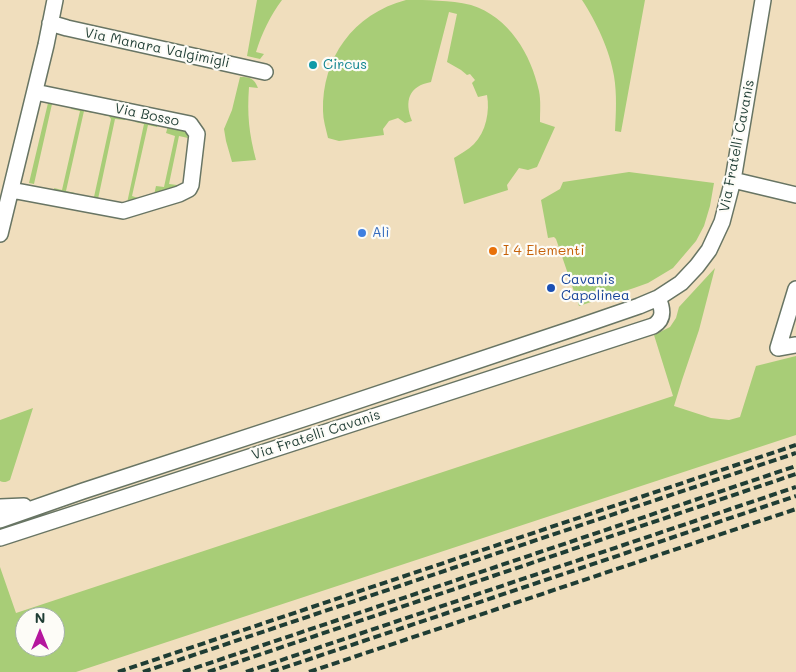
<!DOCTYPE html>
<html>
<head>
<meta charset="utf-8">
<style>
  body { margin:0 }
  #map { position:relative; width:796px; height:672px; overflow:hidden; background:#f0debd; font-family:Mali,sans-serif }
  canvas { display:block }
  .north { position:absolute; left:15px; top:607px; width:50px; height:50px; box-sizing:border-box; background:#fdfcf7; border:1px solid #a4b0a9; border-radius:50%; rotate:0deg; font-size:14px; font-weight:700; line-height:20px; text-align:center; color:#1f3d34 }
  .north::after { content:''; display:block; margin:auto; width:18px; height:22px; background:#b5179e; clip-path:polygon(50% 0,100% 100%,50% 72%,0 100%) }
</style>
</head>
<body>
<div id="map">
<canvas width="796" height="672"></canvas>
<div class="north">N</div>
</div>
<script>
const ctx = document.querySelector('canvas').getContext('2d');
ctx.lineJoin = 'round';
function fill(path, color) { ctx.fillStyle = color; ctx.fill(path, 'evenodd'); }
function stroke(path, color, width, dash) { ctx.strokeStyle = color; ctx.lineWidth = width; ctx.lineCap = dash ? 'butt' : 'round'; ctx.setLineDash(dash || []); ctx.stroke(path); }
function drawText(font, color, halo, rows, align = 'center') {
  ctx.font = font + ' Mali,sans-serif'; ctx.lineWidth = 4.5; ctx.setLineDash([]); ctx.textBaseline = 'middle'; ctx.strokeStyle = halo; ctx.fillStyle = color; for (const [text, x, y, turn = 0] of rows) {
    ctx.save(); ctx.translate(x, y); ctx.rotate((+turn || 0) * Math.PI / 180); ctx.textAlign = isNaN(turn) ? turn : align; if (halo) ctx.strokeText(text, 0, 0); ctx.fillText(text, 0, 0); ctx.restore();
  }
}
fill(new Path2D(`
  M 257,0 L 282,0 C 270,16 262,33 256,52 L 264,54 L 260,59 L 247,56 Z
  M 406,0 C 428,0 449,0 471,5 C 509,17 531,54 539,91 C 541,101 540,112 540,122 L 555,127 L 537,167 L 528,170 L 519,168 L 507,185 L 508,190 L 464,204 L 454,158 C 460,154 468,150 474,144 C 486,132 490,111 487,95 L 478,97 L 472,83 L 475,80 L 470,74 L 467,75 L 461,70 L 447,62 L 457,14 L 449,12 L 431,82 C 409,86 404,101 412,121 L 405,123 L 398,118 L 389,121 L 383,129 L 384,135 L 339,141 L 328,138 C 326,129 323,120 323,111 C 322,58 353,14 406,0 Z
  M 582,0 L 645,0 L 621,132 L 615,131 C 616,113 617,94 614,76 C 610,51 596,21 582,0 Z
  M 240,77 C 250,77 254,78 258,88 L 249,87 C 247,115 249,133 256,160 L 232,162 L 226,141 L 224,129 L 232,110 Z
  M 48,103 L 52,104 L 34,184 L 29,183 Z
  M 72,107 L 93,111 L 93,113 L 84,111 L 66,191 L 75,193 L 74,195 L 55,192 L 54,188 L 62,190 L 80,111 L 71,109 Z
  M 104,112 L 125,117 L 125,120 L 115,119 L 98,199 L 86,197 L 86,196 L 94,197 L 111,119 L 109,116 L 103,115 Z
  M 135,119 L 158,124 L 157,127 L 148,125 L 132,196 L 141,199 L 127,204 L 119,203 L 127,203 L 144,124 L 135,122 Z
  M 168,126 L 185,130 L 187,133 L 188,138 L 179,136 L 169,184 L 177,185 L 178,186 L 154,195 L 156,186 L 164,187 L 175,136 L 166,133 Z
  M 629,172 L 714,183 L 710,206 L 704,226 L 696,241 L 673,268 L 648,283 L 634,288 L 579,306 L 556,239 L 554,237 L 548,238 L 541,200 L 560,189 L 563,182 Z
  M 715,268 L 699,330 L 682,380 L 674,406 L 711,418 L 729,420 L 740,417 L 756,366 L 796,356 L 796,435 L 76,672 L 0,672 L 0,567 L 16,613 L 673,396 L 654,335 L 670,327 L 676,318 L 679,307 ZM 25,617 L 55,617 L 55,647 L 25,647 Z
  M 33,408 L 10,480 C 7,482 3,483 0,481 L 0,420 Z`), '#a8cd77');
const minor = new Path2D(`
  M 50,23 L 67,28 L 265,72
  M 733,180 L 796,195
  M 11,190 L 123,211 L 179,194 L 189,189 L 191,185 L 197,134 L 190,124 L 35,92
  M 0,234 L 46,45 L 55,0
  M 796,289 L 778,348 L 796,345
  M 0,507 L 24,506
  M 0,520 L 83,491 L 318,414 L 578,327 L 639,306 L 658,298 L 681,283 L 697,266 L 709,250 L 722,222 L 733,180 L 763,0
  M 0,538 L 653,326 C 665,319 663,309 658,298`);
stroke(minor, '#687564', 18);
stroke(minor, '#fff', 15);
stroke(new Path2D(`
  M 118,672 L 796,445
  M 143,672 L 796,453
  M 183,672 L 796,466
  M 208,672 L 796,474
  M 246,672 L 796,487
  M 271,672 L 796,496
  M 309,672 L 796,509`), '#1f3d34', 4, [8, 4]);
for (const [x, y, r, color] of [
  [313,65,5,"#0f9aa8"],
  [362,233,5,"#3f7fe0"],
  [493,251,5,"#e8710a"],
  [551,288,5,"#1a4fb4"]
]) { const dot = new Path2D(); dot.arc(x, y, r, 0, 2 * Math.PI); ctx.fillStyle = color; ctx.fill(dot); stroke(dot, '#fdfcf7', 2); }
drawText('14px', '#1f3d34', '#fdfcf7', [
  ["Via Manara Valgimigli",157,48,12],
  ["Via Bosso",147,115,12],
  ["Via Fratelli Cavanis",737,146,-79],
  ["Via Fratelli Cavanis",316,435,-18]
]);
drawText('14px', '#0d838f', '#fdfcf7', [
  ["Circus",323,65]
], 'left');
drawText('14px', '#366cbe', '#fdfcf7', [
  ["Alì",372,233]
], 'left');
drawText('14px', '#c56008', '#fdfcf7', [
  ["I 4 Elementi",503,251]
], 'left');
drawText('14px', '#164399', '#fdfcf7', [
  ["Cavanis",561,280],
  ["Capolinea",561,296]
], 'left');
</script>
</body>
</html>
